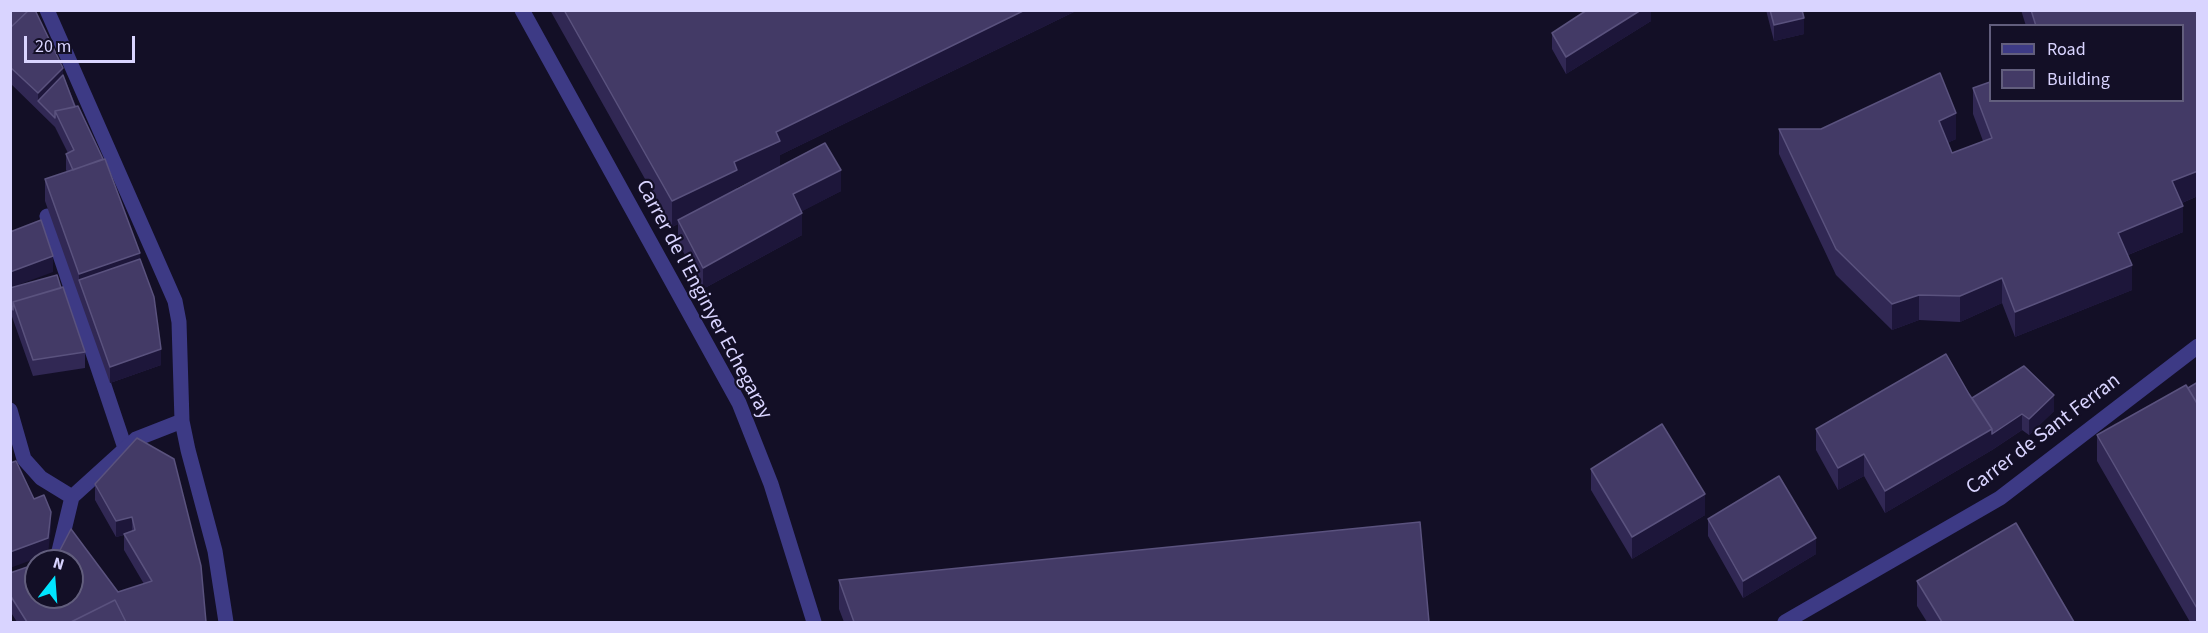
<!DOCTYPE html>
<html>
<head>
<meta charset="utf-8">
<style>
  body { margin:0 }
  #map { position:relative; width:2208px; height:633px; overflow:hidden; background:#130f26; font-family:"Source Sans 3",sans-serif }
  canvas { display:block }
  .frame { position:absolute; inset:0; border:12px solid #d9d4ff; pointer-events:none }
  .legend { position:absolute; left:1989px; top:24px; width:195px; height:78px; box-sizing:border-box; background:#130f26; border:2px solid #625e7d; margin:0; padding:8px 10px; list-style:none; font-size:18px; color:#d9d4ff }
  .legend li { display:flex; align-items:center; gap:12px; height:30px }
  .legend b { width:30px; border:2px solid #625e7d }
  .north { position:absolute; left:24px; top:549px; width:60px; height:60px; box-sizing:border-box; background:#130f26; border:2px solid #625e7d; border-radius:50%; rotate:17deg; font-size:16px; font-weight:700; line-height:24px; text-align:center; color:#d9d4ff }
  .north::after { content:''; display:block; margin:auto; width:21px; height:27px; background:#00e5ff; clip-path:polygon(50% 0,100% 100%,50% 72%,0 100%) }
  .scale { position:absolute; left:24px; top:36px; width:111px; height:27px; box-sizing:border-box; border:3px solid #d9d4ff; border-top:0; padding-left:8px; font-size:18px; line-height:21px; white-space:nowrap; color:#d9d4ff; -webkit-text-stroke:4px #130f26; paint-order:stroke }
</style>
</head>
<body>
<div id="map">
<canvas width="2208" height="633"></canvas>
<div class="frame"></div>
<ul class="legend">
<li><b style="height:8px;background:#3d3a85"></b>Road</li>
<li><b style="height:16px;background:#433a66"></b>Building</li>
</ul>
<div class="north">N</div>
<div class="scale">20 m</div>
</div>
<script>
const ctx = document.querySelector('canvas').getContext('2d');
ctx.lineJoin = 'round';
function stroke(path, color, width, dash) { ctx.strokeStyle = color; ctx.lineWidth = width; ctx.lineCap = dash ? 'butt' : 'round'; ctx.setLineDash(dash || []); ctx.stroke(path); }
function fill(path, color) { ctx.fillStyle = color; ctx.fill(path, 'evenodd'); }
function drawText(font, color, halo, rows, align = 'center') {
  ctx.font = font + ' "Source Sans 3",sans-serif'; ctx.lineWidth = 4.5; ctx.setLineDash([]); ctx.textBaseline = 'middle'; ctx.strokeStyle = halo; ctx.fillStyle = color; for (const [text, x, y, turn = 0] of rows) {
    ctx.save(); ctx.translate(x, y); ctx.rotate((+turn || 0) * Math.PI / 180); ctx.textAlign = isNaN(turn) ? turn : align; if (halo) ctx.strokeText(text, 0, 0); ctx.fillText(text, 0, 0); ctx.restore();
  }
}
stroke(new Path2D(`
  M 47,216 L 125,448`), '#3d3a85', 15);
stroke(new Path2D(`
  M 47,10 L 175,301 L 179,322 L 182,421 L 188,450 L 215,551 L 226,622
  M 522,10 L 739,403 L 771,484 L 814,622
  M 10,410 L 24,459 L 41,478 L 72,497 L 136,439 L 182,421
  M 53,561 L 59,551 L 72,497
  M 1785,622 L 2000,498 L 2198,346`), '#3d3a85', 15);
fill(new Path2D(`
  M 10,10 L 63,75 L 140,259 L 161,365 L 110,383 L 45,201 L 45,179 L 67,172 L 66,170 L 66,154 L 68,153 L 55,127 L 10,83 Z
  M 550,10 L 1078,10 L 780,155 L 780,167 L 737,187 L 737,190 L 841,191 L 802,211 L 802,235 L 703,289 L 678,242 L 678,224 L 672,227 Z
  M 1651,10 L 1651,21 L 1566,74 L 1552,49 L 1552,33 Z
  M 1766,10 L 1802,10 L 1804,34 L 1774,41 Z
  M 2021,10 L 2198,10 L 2198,196 L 2182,203 L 2183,232 L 2128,255 L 2132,290 L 2015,337 L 2002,303 L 1960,322 L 1919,320 L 1892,330 L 1836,275 L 1779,154 L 1779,129 L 1956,139 L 1947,143 L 1952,153 L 1983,141 L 1973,114 L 1973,88 L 2182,26 L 2026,26 Z
  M 10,288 L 61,288 L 85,352 L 85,368 L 33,376 L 10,311 Z
  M 2198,382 L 2198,622 L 2190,622 L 2097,461 L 2097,435 Z
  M 1972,398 L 2054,411 L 2029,435 L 2022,430 L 1992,450 L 1885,513 L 1864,476 L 1838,490 L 1816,450 L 1816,429 Z
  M 137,438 L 206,622 L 17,622 L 10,611 L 10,573 L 118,592 L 144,584 L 124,550 L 124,535 L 116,537 L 95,500 L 95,484 Z
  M 1591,469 L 1705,515 L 1632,559 L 1591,490 Z
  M 1708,519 L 1816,554 L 1743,598 L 1708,536 Z
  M 839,580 L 1429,622 L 844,622 L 839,609 Z
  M 1917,581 L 2074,622 L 1927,622 L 1917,606 Z`), '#312854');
fill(new Path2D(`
  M 1025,10 L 1078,10 L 780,155 L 780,167 L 737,187 L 737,195 L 678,220 L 678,224 L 672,227 L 672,201 L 734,162 L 776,132 Z
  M 1641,10 L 1651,10 L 1651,21 L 1566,74 L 1566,57 Z
  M 1804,18 L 1804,34 L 1774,41 L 1774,25 Z
  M 63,68 L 63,84 L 38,101 L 38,93 Z
  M 1956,113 L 1956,139 L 1939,147 L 1939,121 Z
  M 841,170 L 841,191 L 793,216 L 793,194 Z
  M 2198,171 L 2198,196 L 2172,207 L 2172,181 Z
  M 2183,206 L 2183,232 L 2118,259 L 2118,233 Z
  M 802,213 L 802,235 L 703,289 L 703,268 Z
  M 140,253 L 140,275 L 79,280 L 79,274 Z
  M 53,256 L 53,272 L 10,288 L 10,272 Z
  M 2132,265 L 2132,290 L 2015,337 L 2015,312 Z
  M 2002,278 L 2002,303 L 1960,322 L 1960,296 Z
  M 1919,295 L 1919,320 L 1892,330 L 1892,304 Z
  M 161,349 L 161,365 L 110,383 L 110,367 Z
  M 2054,395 L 2054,411 L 2029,435 L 2029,419 Z
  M 2022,414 L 2022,430 L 1992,450 L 1992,434 Z
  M 1992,429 L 1992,450 L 1885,513 L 1885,491 Z
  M 1864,454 L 1864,476 L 1838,490 L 1838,468 Z
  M 1705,494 L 1705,515 L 1632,559 L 1632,537 Z
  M 51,512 L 51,528 L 48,554 L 10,568 L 10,552 Z
  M 132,517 L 132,533 L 116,537 L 116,521 Z
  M 1816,538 L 1816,554 L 1743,598 L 1743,581 Z`), '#1d163a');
const building = new Path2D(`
  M 10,10 L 29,10 L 10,28 Z
  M 29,10 L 35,10 L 63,68 L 38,93 L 10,67 L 10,28 Z
  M 564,10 L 1025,10 L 776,132 L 780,141 L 734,162 L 737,170 L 672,201 Z
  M 1587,10 L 1641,10 L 1566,57 L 1552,33 Z
  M 1770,10 L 1802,10 L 1804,18 L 1774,25 Z
  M 2031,10 L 2198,10 L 2198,171 L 2172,181 L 2183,206 L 2118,233 L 2132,265 L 2015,312 L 2002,278 L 1960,296 L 1919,295 L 1892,304 L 1836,249 L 1779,129 L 1821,129 L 1940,73 L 1956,113 L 1939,121 L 1952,153 L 1992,138 L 1973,88 L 1990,82 L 1990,100 L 2182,100 L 2182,26 L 2036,26 Z
  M 63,75 L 75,107 L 55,111 L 55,118 L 38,101 Z
  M 78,106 L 103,159 L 73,170 L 66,154 L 74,150 L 55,111 Z
  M 825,143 L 841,170 L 793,194 L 802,213 L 703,268 L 678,220 Z
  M 105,159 L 140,253 L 79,274 L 45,179 Z
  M 41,220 L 53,256 L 10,272 L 10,232 Z
  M 140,259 L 154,297 L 161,349 L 110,367 L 79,280 Z
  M 57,275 L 61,288 L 13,302 L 13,310 L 10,302 L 10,288 Z
  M 63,287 L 85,352 L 33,360 L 13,302 Z
  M 1946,354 L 1969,394 L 1992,429 L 1885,491 L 1864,454 L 1838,468 L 1816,429 Z
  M 2024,366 L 2054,395 L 2029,419 L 2022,414 L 1992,434 L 1992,429 L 1972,398 Z
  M 2198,382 L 2198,405 L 2188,388 Z
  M 2186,385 L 2198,405 L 2198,610 L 2097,435 Z
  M 1662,424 L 1705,494 L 1632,537 L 1591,469 Z
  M 137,438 L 174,459 L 201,566 L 206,622 L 126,622 L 115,600 L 71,622 L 27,622 L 10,595 L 10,573 L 36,564 L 36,597 L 72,597 L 72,561 L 44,561 L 57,556 L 71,529 L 118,592 L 152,581 L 124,534 L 135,530 L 132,517 L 116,521 L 95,484 Z
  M 16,461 L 34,499 L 44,495 L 51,512 L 48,538 L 10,552 L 10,463 Z
  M 1779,476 L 1816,538 L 1743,581 L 1708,519 Z
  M 1420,522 L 1429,622 L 854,622 L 839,580 Z
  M 2016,523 L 2074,622 L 1942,622 L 1917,581 Z
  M 115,600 L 126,622 L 71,622 Z`);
fill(building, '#433a66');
stroke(building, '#5a527e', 1.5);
drawText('21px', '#d9d4ff', '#130f26', [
  ["Carrer de l'Enginyer Echegaray",703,300,62],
  ["Carrer de Sant Ferran",2044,435,-37]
]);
</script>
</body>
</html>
